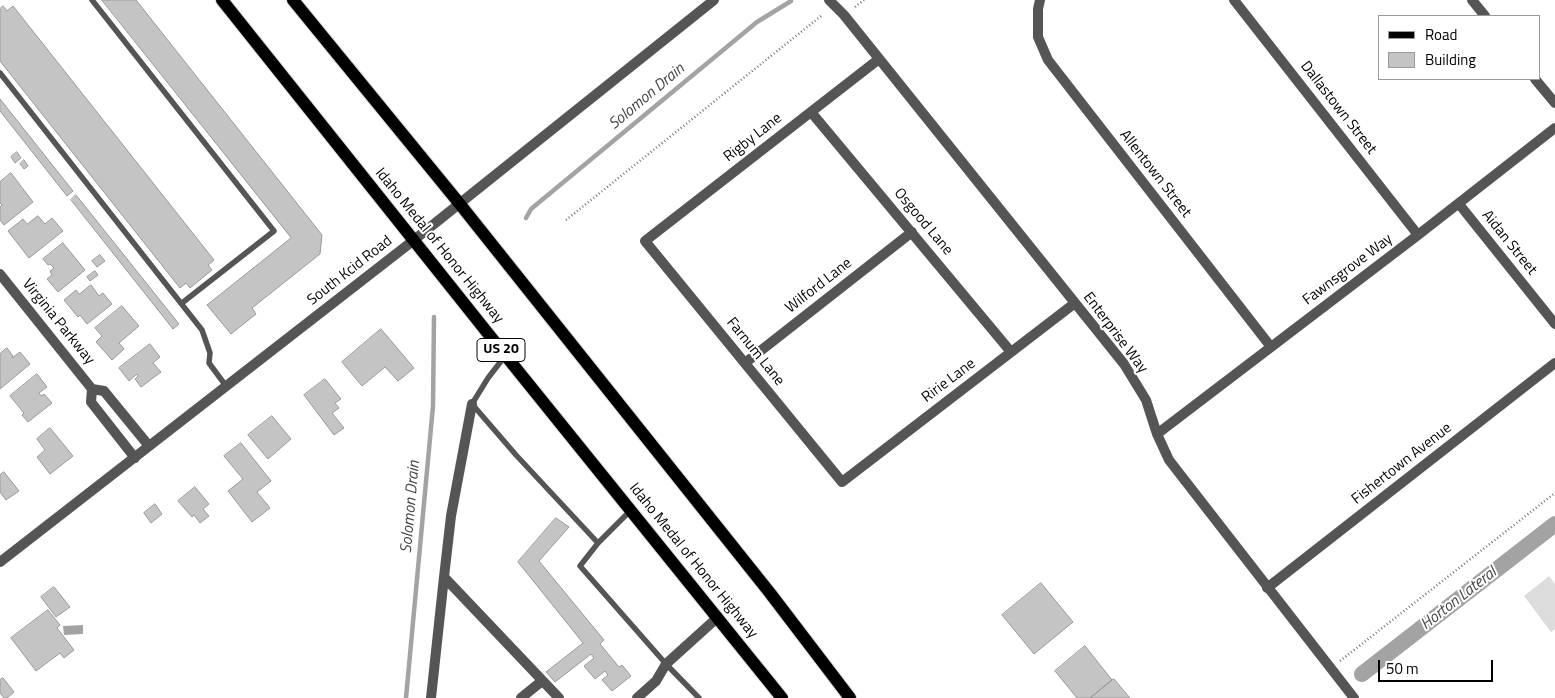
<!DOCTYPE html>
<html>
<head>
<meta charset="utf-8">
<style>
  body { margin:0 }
  #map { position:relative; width:1555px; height:698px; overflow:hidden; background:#fff; font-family:"Titillium Web",sans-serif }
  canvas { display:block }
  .legend { position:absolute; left:1378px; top:15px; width:162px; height:65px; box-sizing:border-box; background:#fff; border:1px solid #999; margin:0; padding:6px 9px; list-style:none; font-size:15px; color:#000 }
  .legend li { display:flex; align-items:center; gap:10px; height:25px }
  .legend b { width:25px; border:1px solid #999 }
  .scale { position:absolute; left:1378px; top:660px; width:115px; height:22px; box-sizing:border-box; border:2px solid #000; border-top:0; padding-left:6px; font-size:15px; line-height:18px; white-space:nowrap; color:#000; -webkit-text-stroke:4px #fff; paint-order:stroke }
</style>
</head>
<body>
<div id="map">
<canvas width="1555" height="698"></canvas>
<ul class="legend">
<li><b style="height:6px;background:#000"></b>Road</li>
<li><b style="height:14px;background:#c4c4c4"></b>Building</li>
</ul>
<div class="scale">50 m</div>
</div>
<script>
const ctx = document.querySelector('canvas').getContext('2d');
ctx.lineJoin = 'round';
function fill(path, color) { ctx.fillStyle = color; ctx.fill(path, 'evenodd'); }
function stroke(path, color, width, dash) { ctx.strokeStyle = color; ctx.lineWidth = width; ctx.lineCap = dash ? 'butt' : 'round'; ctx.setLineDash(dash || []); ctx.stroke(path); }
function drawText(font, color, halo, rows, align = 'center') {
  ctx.font = font + ' "Titillium Web",sans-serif'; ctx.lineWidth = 4; ctx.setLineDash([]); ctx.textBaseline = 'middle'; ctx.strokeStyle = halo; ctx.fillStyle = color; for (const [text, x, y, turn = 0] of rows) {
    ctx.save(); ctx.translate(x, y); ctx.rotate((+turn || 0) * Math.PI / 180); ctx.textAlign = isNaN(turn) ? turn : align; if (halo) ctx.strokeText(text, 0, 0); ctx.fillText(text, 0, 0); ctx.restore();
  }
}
fill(new Path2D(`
  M 1549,576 L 1555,584 L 1555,629 L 1551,632 L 1524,596 Z`), '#dcdcdc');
fill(new Path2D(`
  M 83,625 L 83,634 L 64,635 L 63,626 Z`), '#a3a3a3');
stroke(new Path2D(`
  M 526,218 L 531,209 L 757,22 L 791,1
  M 406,698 L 433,406 L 434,317`), '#a3a3a3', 4.5);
stroke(new Path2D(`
  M 1362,674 L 1555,524`), '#a3a3a3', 16);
const building = new Path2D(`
  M 102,0 L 136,0 L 322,235 L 320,254 L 252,308 L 256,314 L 231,334 L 207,305 L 291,238 Z
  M 3,6 L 7,11 L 13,6 L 214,260 L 208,265 L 212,270 L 190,288 L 186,283 L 180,288 L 0,61 L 0,9 Z
  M 0,99 L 73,191 L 67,196 L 0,111 Z
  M 17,152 L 21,158 L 15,163 L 11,157 Z
  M 24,160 L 28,166 L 24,169 L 20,164 Z
  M 11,173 L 33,202 L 4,225 L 0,220 L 0,207 L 2,205 L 0,203 L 0,182 Z
  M 76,195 L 179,324 L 173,329 L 71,200 Z
  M 38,216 L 45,224 L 52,218 L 63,231 L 29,258 L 8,231 L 23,219 L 27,224 Z
  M 63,243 L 85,270 L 58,292 L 47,279 L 52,275 L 50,271 L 54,268 L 50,264 L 48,265 L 43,259 Z
  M 100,255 L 105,261 L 97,267 L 92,261 Z
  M 95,271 L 98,275 L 90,281 L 87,277 Z
  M 91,285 L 99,296 L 103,293 L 112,304 L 87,324 L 80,315 L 78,317 L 64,300 L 76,290 L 79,294 Z
  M 122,306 L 139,326 L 119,343 L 124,349 L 112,360 L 96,342 L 102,336 L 95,328 Z
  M 381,329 L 414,368 L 398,381 L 385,367 L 362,386 L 342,362 Z
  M 150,344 L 160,357 L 153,363 L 161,372 L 141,387 L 135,379 L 138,376 L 137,374 L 129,381 L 119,368 Z
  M 7,348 L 13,356 L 12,358 L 20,352 L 30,364 L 0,389 L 0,354 Z
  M 37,374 L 47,387 L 39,393 L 41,396 L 44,394 L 52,403 L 28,422 L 22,415 L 24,413 L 10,396 Z
  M 325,379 L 341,399 L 335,403 L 339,408 L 332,413 L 344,428 L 334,435 L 304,395 Z
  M 272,416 L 291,439 L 268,459 L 248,435 Z
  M 50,428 L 73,456 L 50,474 L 37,457 L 45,450 L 37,439 Z
  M 241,443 L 271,481 L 257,492 L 270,508 L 252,522 L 228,491 L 243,479 L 224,456 Z
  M 4,472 L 19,491 L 6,500 L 0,492 L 0,475 Z
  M 195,487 L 209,504 L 203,509 L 209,516 L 200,523 L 194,515 L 192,517 L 178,501 Z
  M 155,504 L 162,514 L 151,523 L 144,513 Z
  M 556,518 L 569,527 L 539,561 L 604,640 L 600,644 L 619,667 L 622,665 L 631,676 L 612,691 L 602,680 L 608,675 L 605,671 L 595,679 L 584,666 L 594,658 L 591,654 L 555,682 L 546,672 L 583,643 L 518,562 Z
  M 1041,583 L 1073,622 L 1034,654 L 1002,615 Z
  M 54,587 L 70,607 L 56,617 L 41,597 Z
  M 48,610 L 60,625 L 57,628 L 74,650 L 64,658 L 60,653 L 36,671 L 11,638 Z
  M 1085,646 L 1112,680 L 1090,698 L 1077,698 L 1055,671 Z
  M 3,678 L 14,692 L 7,698 L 4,698 L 0,693 L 0,680 Z
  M 1114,679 L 1130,698 L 1090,698 L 1112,680 Z`);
fill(building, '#c4c4c4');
stroke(building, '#999', 1);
const primary = new Path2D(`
  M 222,0 L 506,356 L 782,698
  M 293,0 L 459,203 L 770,593 L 850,698`);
stroke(primary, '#dbdbdb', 14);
stroke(new Path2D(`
  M 855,7 L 864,0
  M 566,220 L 821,16
  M 1340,661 L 1555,493`), '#777', 2.5, [1, 2.5]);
stroke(new Path2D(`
  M 92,0 L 274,231 L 182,303
  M 0,73 L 202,330 L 210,353 L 209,363 L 226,386
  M 505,356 L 488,378 L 472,404 L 516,455 L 598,543
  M 631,510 L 598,543 L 580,566 L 666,664 L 699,698`), '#555', 5.5);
stroke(new Path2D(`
  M 829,0 L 844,15 L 1124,364 L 1146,400 L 1157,434 L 1169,460 L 1354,698
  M 1040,0 L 1038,9 L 1038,37 L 1048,60 L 1271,347
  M 1234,0 L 1418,235
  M 1472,0 L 1485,16
  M 879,59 L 645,241 L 842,482 L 1075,303
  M 1535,79 L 1555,103
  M 811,112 L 1011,352
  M 1459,204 L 1555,324
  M 0,274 L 92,389 L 91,402 L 135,458
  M 745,363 L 912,232
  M 92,389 L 104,391 L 149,446
  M 472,404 L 451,516 L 444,577 L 559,698
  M 1157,434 L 1418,235 L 1555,128
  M 1267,588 L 1555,363
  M 431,698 L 444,577
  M 521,698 L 542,681
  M 637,698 L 656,681 L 666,664 L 718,617`), '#555', 10);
stroke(new Path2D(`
  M 0,562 L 414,240 L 714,0`), '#555', 10);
stroke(primary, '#000', 12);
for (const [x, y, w] of [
  [501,350,48]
]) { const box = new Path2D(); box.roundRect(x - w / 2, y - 11.5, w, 23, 4); ctx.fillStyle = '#fff'; ctx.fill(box); stroke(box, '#000', 1); }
drawText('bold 14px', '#000', null, [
  ["US 20",501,350]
]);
drawText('15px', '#000', '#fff', [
  ["Dallastown Street",1338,108,52],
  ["Rigby Lane",753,138,-38],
  ["Allentown Street",1155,174,52],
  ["Osgood Lane",923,222,50],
  ["Aidan Street",1509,243,51],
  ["Idaho Medal of Honor Highway",439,246,51],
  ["Fawnsgrove Way",1348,270,-37],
  ["South Kcid Road",350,271,-38],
  ["Wilford Lane",819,286,-38],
  ["Virginia Parkway",58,322,51],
  ["Enterprise Way",1115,333,53],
  ["Farnum Lane",755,352,51],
  ["Ririe Lane",949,381,-37],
  ["Fishertown Avenue",1402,464,-38],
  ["Idaho Medal of Honor Highway",693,561,51]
]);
drawText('italic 16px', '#444', '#fff', [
  ["Solomon Drain",647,97,-40],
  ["Solomon Drain",411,507,-85],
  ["Horton Lateral",1459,599,-38]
]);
</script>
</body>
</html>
